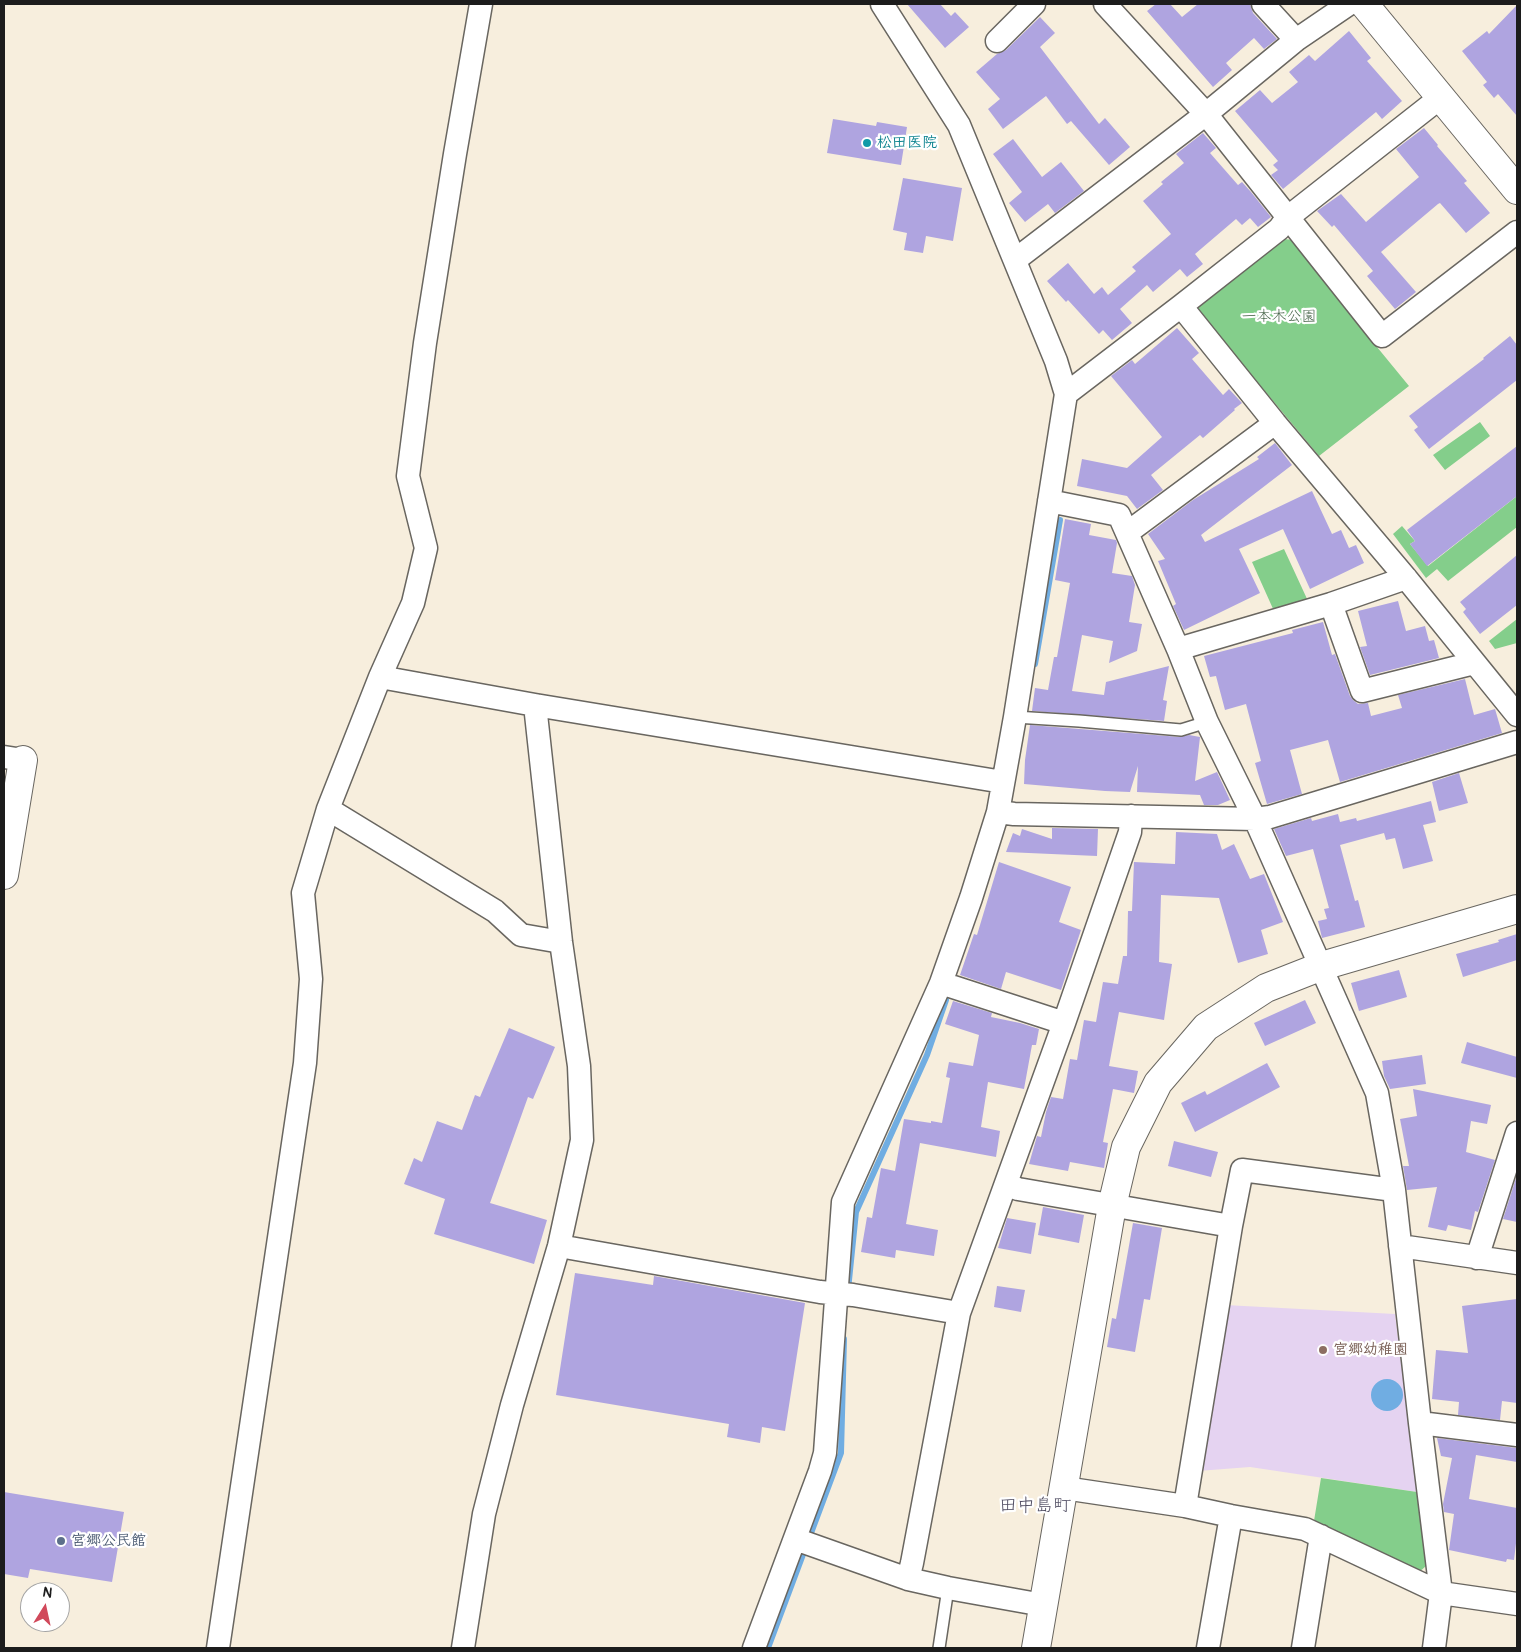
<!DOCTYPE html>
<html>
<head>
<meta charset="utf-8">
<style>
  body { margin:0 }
  #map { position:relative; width:1521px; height:1652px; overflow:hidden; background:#f7eedd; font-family:Pangolin,sans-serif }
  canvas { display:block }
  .frame { position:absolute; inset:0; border:5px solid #1c1c1c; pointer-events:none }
  .north { position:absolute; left:20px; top:1582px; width:50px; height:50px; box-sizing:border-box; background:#fff; border:1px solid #a4a4a4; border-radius:50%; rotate:10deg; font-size:14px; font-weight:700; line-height:20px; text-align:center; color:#1c1c1c }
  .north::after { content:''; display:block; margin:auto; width:18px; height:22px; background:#d1495b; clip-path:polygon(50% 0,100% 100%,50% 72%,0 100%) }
</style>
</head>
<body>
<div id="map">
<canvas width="1521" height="1652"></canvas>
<div class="frame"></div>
<div class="north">N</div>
</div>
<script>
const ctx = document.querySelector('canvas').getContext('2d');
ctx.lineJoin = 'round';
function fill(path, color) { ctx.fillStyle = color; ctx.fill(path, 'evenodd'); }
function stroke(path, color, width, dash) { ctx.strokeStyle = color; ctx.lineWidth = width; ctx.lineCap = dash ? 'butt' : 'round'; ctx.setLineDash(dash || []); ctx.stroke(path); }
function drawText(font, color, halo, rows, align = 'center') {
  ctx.font = font + ' Pangolin,"Klee One",sans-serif'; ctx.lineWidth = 4.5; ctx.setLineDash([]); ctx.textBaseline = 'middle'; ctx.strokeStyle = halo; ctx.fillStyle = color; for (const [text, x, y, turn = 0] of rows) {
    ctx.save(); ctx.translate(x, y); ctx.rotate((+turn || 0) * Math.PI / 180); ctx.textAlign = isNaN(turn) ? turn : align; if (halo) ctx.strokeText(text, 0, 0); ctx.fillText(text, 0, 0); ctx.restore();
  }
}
fill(new Path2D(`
  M 1225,1305 L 1395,1314 L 1417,1492 L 1250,1467 L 1198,1471 Z`), '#e5d3f1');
fill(new Path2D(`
  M 1284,239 L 1294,240 L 1377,347 L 1409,386 L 1319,456 L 1198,311 L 1197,304 Z
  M 1480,422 L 1490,436 L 1445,470 L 1433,455 Z
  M 1517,496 L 1517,527 L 1448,581 L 1437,569 L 1426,578 L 1393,534 L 1402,526 L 1415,541 L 1410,544 L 1428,566 Z
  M 1284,549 L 1308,601 L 1274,611 L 1252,562 Z
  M 1517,619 L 1517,643 L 1495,649 L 1489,641 Z
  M 1321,1478 L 1417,1492 L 1426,1566 L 1416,1575 L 1313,1527 Z`), '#84ce8b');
fill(new Path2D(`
  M1371 1395a16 16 0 1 1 32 0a16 16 0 1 1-32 0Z`), '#70ade2');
stroke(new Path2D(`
  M 1035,664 L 1060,520
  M 848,1290 L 856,1212 L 927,1055 L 946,1000
  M 768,1648 L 841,1453 L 844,1339`), '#70ade2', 6);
fill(new Path2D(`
  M 907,4 L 940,4 L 951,16 L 955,12 L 969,27 L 945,48 Z
  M 1156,4 L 1170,4 L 1182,17 L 1198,4 L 1250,4 L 1253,13 L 1277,39 L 1264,49 L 1254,38 L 1226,63 L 1232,70 L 1213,87 L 1147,11 Z
  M 1517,5 L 1517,116 L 1498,94 L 1494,98 L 1483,85 L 1487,82 L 1462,51 L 1487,31 L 1489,34 Z
  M 1040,17 L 1055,33 L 1040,47 L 1099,124 L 1105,118 L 1130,147 L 1109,165 L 1071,121 L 1067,124 L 1046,96 L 1003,129 L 988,109 L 1000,99 L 976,72 L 997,54 L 1006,50 Z
  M 1349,31 L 1371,58 L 1367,61 L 1402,101 L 1382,119 L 1376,112 L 1283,189 L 1271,175 L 1278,170 L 1273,165 L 1278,161 L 1235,111 L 1260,90 L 1272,103 L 1298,82 L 1289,72 L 1309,55 L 1315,61 Z
  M 833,119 L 876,126 L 877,122 L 907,127 L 901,165 L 827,153 Z
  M 1424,128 L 1438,145 L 1437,146 L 1467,181 L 1464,183 L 1490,213 L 1466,233 L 1440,203 L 1438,204 L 1381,252 L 1416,292 L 1395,309 L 1367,276 L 1373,271 L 1334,225 L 1332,227 L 1317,211 L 1341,194 L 1366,222 L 1419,177 L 1396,149 Z
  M 1203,133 L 1216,148 L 1210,153 L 1238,185 L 1242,182 L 1251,192 L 1271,217 L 1258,227 L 1250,218 L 1242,225 L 1236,219 L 1195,254 L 1203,264 L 1187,277 L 1180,269 L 1153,292 L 1147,285 L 1120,309 L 1132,323 L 1112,340 L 1103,330 L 1099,334 L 1068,300 L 1066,302 L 1047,281 L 1068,263 L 1094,294 L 1102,287 L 1108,295 L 1136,271 L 1132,267 L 1171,234 L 1143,201 L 1163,184 L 1161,182 L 1184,163 L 1176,154 Z
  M 1013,139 L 1042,177 L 1061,162 L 1084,191 L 1055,213 L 1048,204 L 1025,222 L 1009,203 L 1022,192 L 993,154 Z
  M 903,178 L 962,188 L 953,241 L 926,236 L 923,253 L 904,250 L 907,233 L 893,230 Z
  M 1177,328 L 1199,353 L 1192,359 L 1223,395 L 1229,389 L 1242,403 L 1234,409 L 1235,410 L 1203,438 L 1200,435 L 1151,475 L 1163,490 L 1137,509 L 1127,496 L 1077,486 L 1082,459 L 1127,468 L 1162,437 L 1111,376 L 1132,360 L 1135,364 Z
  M 1510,336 L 1517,345 L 1517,380 L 1429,449 L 1414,430 L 1418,427 L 1409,416 L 1484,359 L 1483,358 Z
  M 1275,443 L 1292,465 L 1201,535 L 1205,542 L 1312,491 L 1332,534 L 1341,530 L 1349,548 L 1356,545 L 1364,563 L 1310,589 L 1283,529 L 1239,549 L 1260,593 L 1184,630 L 1173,606 L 1176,604 L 1158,561 L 1165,559 L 1148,534 L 1193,500 L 1259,459 L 1257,457 Z
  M 1517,446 L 1517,496 L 1427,566 L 1410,544 L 1415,541 L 1407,530 Z
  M 1065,519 L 1091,524 L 1089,535 L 1116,540 L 1117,543 L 1112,573 L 1132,576 L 1135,585 L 1129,622 L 1142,624 L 1137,651 L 1109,663 L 1113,641 L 1082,635 L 1072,691 L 1104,695 L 1106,682 L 1169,666 L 1163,700 L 1167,701 L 1164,721 L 1032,711 L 1035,688 L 1048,690 L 1054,657 L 1057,657 L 1070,583 L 1055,580 Z
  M 1517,555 L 1517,605 L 1480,634 L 1463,612 L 1466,609 L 1460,602 Z
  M 1398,601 L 1406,631 L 1425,626 L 1429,641 L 1434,640 L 1439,658 L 1370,675 L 1360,647 L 1367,646 L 1358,611 Z
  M 1323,622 L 1332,655 L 1335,654 L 1350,696 L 1353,700 L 1358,704 L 1368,703 L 1371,716 L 1402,708 L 1398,695 L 1465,679 L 1474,715 L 1495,709 L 1502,733 L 1340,782 L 1328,740 L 1290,750 L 1302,794 L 1267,804 L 1255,763 L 1261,761 L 1246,704 L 1225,710 L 1216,676 L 1210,677 L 1204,656 L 1293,633 L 1292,630 Z
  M 1030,725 L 1180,737 L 1189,735 L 1200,737 L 1195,781 L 1217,772 L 1230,800 L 1218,805 L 1204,805 L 1200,795 L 1137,792 L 1138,766 L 1130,792 L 1105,791 L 1024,784 L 1025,760 Z
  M 1459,773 L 1468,803 L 1439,811 L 1432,782 Z
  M 1431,801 L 1436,822 L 1423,825 L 1433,861 L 1403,869 L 1395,838 L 1386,840 L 1384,833 L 1340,845 L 1355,901 L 1358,900 L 1365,927 L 1322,938 L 1318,921 L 1327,919 L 1324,909 L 1329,908 L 1313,849 L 1286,856 L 1274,829 L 1311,818 L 1312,821 L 1338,814 L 1340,822 L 1356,818 L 1357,821 Z
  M 1052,828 L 1098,829 L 1097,856 L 1006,852 L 1013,833 L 1020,836 L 1022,829 L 1052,839 Z
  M 1176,832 L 1217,834 L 1222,850 L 1234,844 L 1250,879 L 1264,874 L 1283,922 L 1261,930 L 1268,954 L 1238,963 L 1219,898 L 1161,895 L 1159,962 L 1172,964 L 1164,1020 L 1119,1012 L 1109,1066 L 1138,1071 L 1134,1093 L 1113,1089 L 1103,1142 L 1108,1143 L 1104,1168 L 1070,1162 L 1068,1171 L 1029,1164 L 1037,1136 L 1041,1137 L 1046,1112 L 1051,1097 L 1063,1099 L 1070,1059 L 1077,1060 L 1084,1020 L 1096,1022 L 1103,982 L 1118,984 L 1123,956 L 1127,956 L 1128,911 L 1132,911 L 1134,862 L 1175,864 Z
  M 999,862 L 1071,887 L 1059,922 L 1081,930 L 1061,990 L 1006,972 L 1001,989 L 960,975 L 974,934 L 977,935 Z
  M 1517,934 L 1517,960 L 1463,977 L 1456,954 L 1499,942 L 1498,940 Z
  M 1399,970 L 1407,997 L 1359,1011 L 1351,983 Z
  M 1305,1000 L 1316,1023 L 1265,1046 L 1254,1023 Z
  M 953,1001 L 992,1013 L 991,1017 L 1020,1023 L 1039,1029 L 1036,1045 L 1032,1045 L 1024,1089 L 988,1082 L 981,1127 L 1000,1131 L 996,1157 L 920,1143 L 906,1224 L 938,1230 L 934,1256 L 896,1250 L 895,1258 L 861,1252 L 867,1217 L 872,1218 L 881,1168 L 895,1171 L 904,1119 L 931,1123 L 931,1121 L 942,1123 L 950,1078 L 946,1077 L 949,1062 L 973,1066 L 979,1035 L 945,1024 Z
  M 509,1028 L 555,1047 L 533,1099 L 528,1097 L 490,1203 L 547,1220 L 534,1264 L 434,1234 L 445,1199 L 404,1184 L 414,1158 L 422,1162 L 437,1121 L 462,1130 L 475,1095 L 480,1097 Z
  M 1467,1042 L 1517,1057 L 1517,1078 L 1461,1063 Z
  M 1422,1055 L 1426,1084 L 1390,1089 L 1384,1076 L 1382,1061 Z
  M 1267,1063 L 1280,1087 L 1195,1132 L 1181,1103 L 1205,1091 L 1207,1095 Z
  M 1413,1089 L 1491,1105 L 1487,1124 L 1471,1121 L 1466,1152 L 1495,1160 L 1478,1212 L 1475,1211 L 1471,1230 L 1448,1225 L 1446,1231 L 1428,1227 L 1437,1187 L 1407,1190 L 1403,1166 L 1409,1166 L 1400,1119 L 1417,1116 Z
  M 1174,1141 L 1218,1152 L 1211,1177 L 1168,1166 Z
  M 1517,1175 L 1517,1222 L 1503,1219 Z
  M 1043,1207 L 1084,1215 L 1079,1243 L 1038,1235 Z
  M 1007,1218 L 1036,1223 L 1031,1254 L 998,1248 Z
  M 1133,1223 L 1162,1228 L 1150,1300 L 1144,1299 L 1135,1352 L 1107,1347 L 1112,1318 L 1116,1319 Z
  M 575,1273 L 653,1285 L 654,1276 L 805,1303 L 785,1431 L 762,1427 L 760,1443 L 727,1437 L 729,1424 L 556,1395 Z
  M 997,1286 L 1025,1290 L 1021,1312 L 994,1307 Z
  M 1517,1299 L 1517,1403 L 1502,1401 L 1500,1420 L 1458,1415 L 1459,1402 L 1432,1399 L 1436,1350 L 1468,1353 L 1462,1306 Z
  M 1437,1438 L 1517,1448 L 1517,1462 L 1476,1455 L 1469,1499 L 1517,1508 L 1517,1535 L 1514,1560 L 1507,1559 L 1506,1562 L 1449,1550 L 1454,1514 L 1444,1512 L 1443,1504 L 1452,1458 L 1441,1456 Z
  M 4,1492 L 124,1512 L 112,1582 L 30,1569 L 28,1578 L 4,1574 Z`), '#afa4e0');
const service = new Path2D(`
  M 1015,717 L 1079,721 L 1181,730 L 1207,722
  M 939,1648 L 948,1588`);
const minor = new Path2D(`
  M 1105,4 L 1206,114 L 1382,336 L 1517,232
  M 1263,4 L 1296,40
  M 997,41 L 1034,4
  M 1015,260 L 1206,114 L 1296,40 L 1349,4
  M 1181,306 L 1275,423 L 1406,578 L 1517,715
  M 1066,394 L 1181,306 L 1279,229 L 1287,218 L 1441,97
  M 1049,501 L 1119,515 L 1178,649 L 1207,722 L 1255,819 L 1377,1093 L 1394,1190 L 1420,1423 L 1441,1593 L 1434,1648
  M 1127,533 L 1275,423
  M 1331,604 L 1362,691 L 1474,663
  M 1178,649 L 1331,604 L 1406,578
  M 380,677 L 535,705 L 1003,782
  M 4,757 L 23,760
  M 328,809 L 495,911 L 521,935 L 561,942
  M 998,812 L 1014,814 L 1255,819 L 1270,817 L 1517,742
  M 941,983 L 1064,1023
  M 1006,1185 L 1018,1189 L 1231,1226
  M 559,1246 L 820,1292 L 853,1295 L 959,1313
  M 1400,1246 L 1517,1263
  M 1477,1258 L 1517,1133
  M 1420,1423 L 1517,1435
  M 1064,1488 L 1185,1506 L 1231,1516 L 1305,1529 L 1441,1593 L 1517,1604
  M 1185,1506 L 1231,1226 L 1242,1170 L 1394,1190
  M 795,1539 L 908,1579 L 948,1588 L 1043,1605
  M 908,1579 L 912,1563 L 959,1313 L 1064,1023 L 1130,832 L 1131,816
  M 218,1648 L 305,1063 L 311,979 L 303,893 L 328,809 L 380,677 L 413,603 L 426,548 L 408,476 L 425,343 L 455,154 L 481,4
  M 463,1648 L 484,1514 L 512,1405 L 559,1246 L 582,1140 L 579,1066 L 561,942 L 535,705
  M 754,1648 L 820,1471 L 825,1453 L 843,1202 L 941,983 L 971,898 L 998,812 L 1015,717 L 1066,394 L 1056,361 L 959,125 L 882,4
  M 1208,1648 L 1231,1516
  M 1303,1648 L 1321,1536`);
const tertiary = new Path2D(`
  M 1364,4 L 1517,190
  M 4,875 L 23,760
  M 1036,1648 L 1112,1206 L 1126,1147 L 1158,1083 L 1206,1027 L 1266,988 L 1322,966 L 1517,909`);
stroke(service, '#696660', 14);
stroke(minor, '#696660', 25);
stroke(tertiary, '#696660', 30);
stroke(service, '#fff', 11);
stroke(minor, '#fff', 22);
stroke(tertiary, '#fff', 28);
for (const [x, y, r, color] of [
  [867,143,5,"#0f9aa8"],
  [1323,1350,5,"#8d6e63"],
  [61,1541,5,"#5c6f8a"]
]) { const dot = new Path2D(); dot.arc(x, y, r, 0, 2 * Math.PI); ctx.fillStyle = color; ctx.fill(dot); stroke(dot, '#fff', 2); }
drawText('bold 15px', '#0d838f', '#fff', [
  ["松田医院",877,143]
], 'left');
drawText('15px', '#466348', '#fff', [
  ["一本木公園",1279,317]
]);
drawText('bold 15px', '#785e54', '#fff', [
  ["宮郷幼稚園",1333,1350]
], 'left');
drawText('bold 15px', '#4e5e75', '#fff', [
  ["宮郷公民館",71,1541]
], 'left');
drawText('18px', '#4f4c61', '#fff', [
  ["田中島町",1035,1506]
]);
</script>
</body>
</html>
